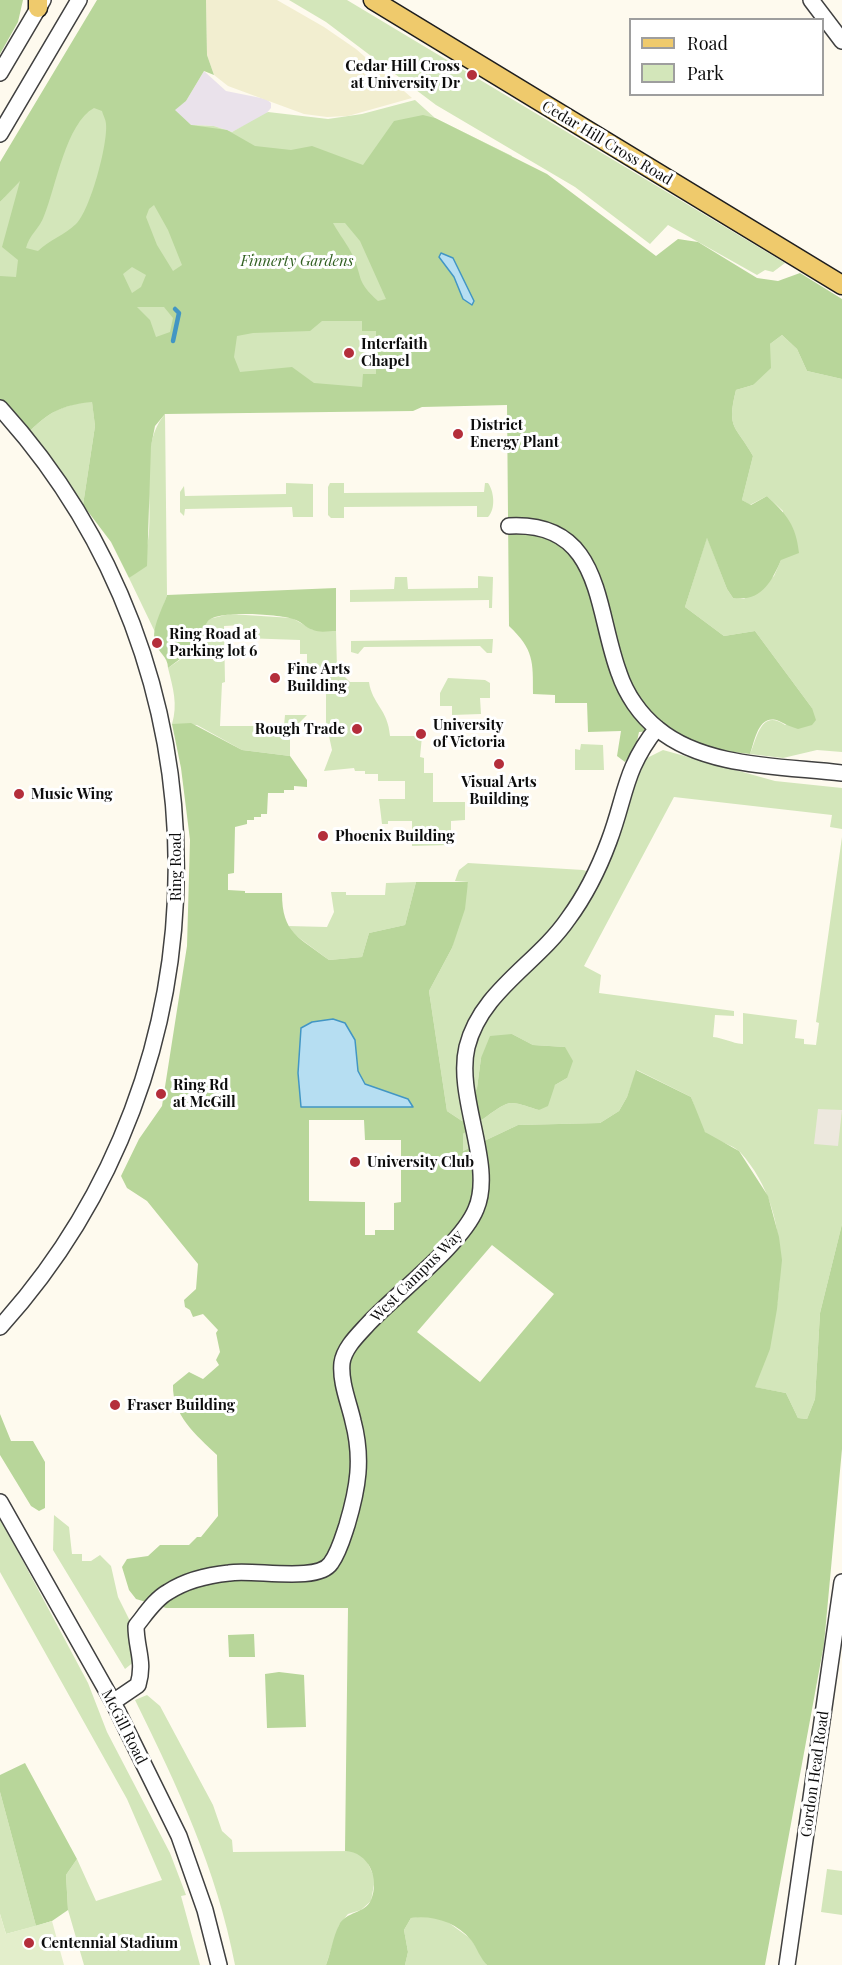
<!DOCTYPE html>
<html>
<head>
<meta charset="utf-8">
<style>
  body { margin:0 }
  #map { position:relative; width:842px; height:1965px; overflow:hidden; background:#fefaee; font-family:"Playfair Display",serif }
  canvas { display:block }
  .legend { position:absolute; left:629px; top:18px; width:195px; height:78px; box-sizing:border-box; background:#fff; border:2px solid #9e9e9e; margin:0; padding:8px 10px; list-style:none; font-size:18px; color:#0d0d0d }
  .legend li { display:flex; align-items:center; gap:12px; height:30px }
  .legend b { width:30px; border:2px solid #9e9e9e }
</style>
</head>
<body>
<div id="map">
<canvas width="842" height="1965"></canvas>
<ul class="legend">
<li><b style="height:8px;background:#efca6c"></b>Road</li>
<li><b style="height:16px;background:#d3e6ba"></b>Park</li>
</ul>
</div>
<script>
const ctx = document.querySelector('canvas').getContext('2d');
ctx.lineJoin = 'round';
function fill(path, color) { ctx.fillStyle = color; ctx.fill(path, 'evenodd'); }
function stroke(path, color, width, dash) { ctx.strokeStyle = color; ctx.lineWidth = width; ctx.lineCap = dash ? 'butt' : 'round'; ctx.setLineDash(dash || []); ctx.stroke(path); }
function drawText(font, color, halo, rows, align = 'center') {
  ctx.font = font + ' "Playfair Display",serif'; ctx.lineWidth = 6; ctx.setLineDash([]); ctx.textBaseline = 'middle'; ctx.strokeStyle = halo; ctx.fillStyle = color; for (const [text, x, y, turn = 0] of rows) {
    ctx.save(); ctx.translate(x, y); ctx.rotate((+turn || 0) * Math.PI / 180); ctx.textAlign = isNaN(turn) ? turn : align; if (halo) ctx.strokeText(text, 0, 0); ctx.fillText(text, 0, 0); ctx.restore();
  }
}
fill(new Path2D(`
  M 204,71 L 226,91 L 266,99 L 271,103 L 271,108 L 264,116 L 232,132 L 214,126 L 191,125 L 174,110 L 186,101 Z`), '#eae2eb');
fill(new Path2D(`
  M 206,0 L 277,0 L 324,27 L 356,49 L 412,98 L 348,116 L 327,117 L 304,114 L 228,86 L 214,75 L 207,55 Z`), '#f2eed0');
fill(new Path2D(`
  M 289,0 L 347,0 L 785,263 L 773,272 L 765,270 L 757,275 L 668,225 L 650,244 L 575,187 L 436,105 L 326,22 Z
  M 71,83 L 174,110 L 191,125 L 214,126 L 232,132 L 268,112 L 328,119 L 362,114 L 415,100 L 435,118 L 512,156 L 421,378 L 283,407 L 0,282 L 0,202 L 20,179 Z
  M 782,335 L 797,349 L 807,371 L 842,379 L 842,752 L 817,750 L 783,758 L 750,754 C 757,738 761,708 785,725 L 812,708 L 755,631 L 724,636 L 685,607 L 707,537 L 727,589 L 733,598 L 744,599 L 774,576 L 781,560 L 783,511 L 767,496 L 750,505 L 742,500 L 753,456 C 736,425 726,430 736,390 L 753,385 L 770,344 Z
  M 92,401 L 95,426 L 83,505 L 61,474 L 27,434 C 48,412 62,405 92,401 Z
  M 165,414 L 167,595 L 155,632 L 129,578 C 172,544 128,457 165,414 Z
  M 286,483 L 313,484 L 313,517 L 293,517 L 292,507 L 185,509 L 184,516 L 180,512 L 180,492 L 184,486 L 185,496 L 286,494 Z
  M 330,483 L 344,483 L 344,493 L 484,492 L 485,483 L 488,483 C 494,491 496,509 488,517 L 477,517 L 477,506 L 344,507 L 344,518 L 331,518 L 328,515 L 328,487 Z
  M 478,576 L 493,577 L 492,608 L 489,608 L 489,600 L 350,602 L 350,590 L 394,589 L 395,577 L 407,577 L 408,589 L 478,588 Z
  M 230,614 L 292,618 L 313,630 L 336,631 L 337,669 L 350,682 L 369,682 C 372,704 388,709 390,736 L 422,736 L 420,757 L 424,758 L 424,773 L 433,773 L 433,802 L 465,802 L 465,820 L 451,821 L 451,845 L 412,846 L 412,821 L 388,821 L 388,824 L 382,824 L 379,799 L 405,799 L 405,781 L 378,781 L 378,774 L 365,774 L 365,771 L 355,771 L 354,768 L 324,771 L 332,750 L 326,722 L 326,674 L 307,673 L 307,654 L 300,654 L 300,640 L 243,638 L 243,625 L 224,626 L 225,682 L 222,683 L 220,726 L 284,726 L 285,715 L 307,715 L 295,727 L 290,737 L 290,756 L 242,750 L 197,725 L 172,724 C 178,704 173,688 168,668 L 200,646 L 199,634 L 209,619 Z
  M 493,639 L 492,653 L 487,653 L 480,646 L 364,647 L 358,654 L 351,652 L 351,641 Z
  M 448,678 L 485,680 L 490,683 L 490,698 L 480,698 L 481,714 L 452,715 L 452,706 L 440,706 L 440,693 Z
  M 581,744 L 603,745 L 604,770 L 575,770 L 575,749 L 580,750 Z
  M 663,750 L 775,781 L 842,788 L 842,829 L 830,827 L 832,815 L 674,797 L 584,966 L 601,975 L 599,993 L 734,1011 L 734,1016 L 715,1015 L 713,1037 C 724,1038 731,1043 743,1044 L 743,1013 L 797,1020 L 795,1038 L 804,1039 L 804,1044 L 816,1045 L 819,1023 L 816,1022 L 842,837 L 842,1224 L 820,1313 L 815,1399 L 807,1419 L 798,1418 L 786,1393 L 754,1387 C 784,1314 798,1216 740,1152 C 731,1143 712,1141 704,1131 C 698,1123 695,1107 691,1097 L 637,1070 L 627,1097 L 619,1111 L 600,1123 L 518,1125 L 463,1151 L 463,1134 C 474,1127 501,1103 511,1103 C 520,1103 531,1108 539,1110 L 555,1085 L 567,1078 L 565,1047 L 533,1045 L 512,1034 L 481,1058 L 477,1088 L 462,1121 L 447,1111 L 429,991 L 452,948 L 468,882 L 455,881 L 459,870 L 468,863 L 583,870 L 603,876 L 634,780 L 647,758 Z
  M 416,882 L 405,925 L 369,933 L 362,957 L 329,960 L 291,932 L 288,926 L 327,927 L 334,912 L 331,892 L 346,892 L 346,895 L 385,895 L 386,883 Z
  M 54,1515 L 69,1527 L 72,1554 L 82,1554 L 82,1561 L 91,1561 L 100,1555 L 111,1566 L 118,1597 L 133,1627 L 135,1661 L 125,1669 L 53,1550 Z
  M 0,1518 L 88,1683 L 107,1732 L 170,1853 L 186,1895 L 181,1896 L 200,1965 L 84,1965 L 68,1910 L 66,1875 L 77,1859 L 96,1901 L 162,1880 L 127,1799 L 0,1572 Z
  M 147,1695 L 160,1706 L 213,1805 L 222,1831 L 232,1840 L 233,1852 L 354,1851 L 366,1859 L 375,1879 L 371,1901 L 361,1910 L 348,1914 L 339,1925 L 326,1965 L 235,1965 C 217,1870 177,1785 135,1700 Z
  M 0,1792 L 36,1926 L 6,1934 L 0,1914 Z
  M 827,1869 L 842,1871 L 842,1915 L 821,1912 Z
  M 424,1916 L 445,1920 L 471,1939 L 487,1965 L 405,1965 L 408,1952 L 404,1930 L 411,1918 Z`), '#d3e6ba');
fill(new Path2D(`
  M 0,0 L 23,0 L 18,22 L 0,54 Z
  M 97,0 L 206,0 L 207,55 L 214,75 L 204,71 L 186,101 L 175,110 L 191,125 L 227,130 L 255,146 L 291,150 L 312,146 L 363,165 L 394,121 L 423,115 L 435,118 L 547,174 L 656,256 L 678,239 L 698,242 L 757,278 L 778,281 L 800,273 L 842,299 L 842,379 L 807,371 L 797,349 L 782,335 L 770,344 L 771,368 L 753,385 L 736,390 C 726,430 736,425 753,456 L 742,500 L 751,505 L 767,496 C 787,515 796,525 799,553 L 781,560 C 771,583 761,602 733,598 L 727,589 L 707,538 L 685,607 L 724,636 L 755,631 L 812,708 L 816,720 L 812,725 L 798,729 C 791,727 785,724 779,721 C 758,713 755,741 750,754 L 708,749 L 666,730 L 639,732 L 636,746 L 625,762 L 617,756 L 621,731 L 588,732 L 587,703 L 555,703 L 555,695 L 533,694 C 533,661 534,650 509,626 L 507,405 L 422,407 L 413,411 L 165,414 L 155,426 L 151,446 L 147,566 L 129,578 L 111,542 L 83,505 L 95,426 L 92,402 C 62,405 48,412 27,434 L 0,401 L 0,276 L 16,277 L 18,260 L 2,247 L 20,181 L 0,202 L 0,162 ZM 94,108 L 102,111 C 103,115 106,120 106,124 C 108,144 90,211 76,224 C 65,235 49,240 38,251 L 26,248 C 29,235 40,228 44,216 C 56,187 66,123 94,108 ZM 154,205 L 168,230 L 182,265 L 173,271 L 157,245 L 146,217 L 149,209 ZM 333,223 L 345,223 L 360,241 L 386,299 L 378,301 C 356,281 363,279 353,256 C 348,245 339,234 333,223 ZM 132,267 L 146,275 L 141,287 L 132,293 L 123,274 ZM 137,307 L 164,307 L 173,318 L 170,332 L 156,337 L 150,320 ZM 322,321 L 362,321 L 362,331 L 376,331 L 376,374 L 363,374 L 362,387 L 314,383 L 292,367 L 240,372 L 234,357 L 237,336 L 253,333 L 310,331 Z
  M 336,588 L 336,631 C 329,631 320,633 313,630 C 306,628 301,621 293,619 C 279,614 217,610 208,621 C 199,633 202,643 196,655 L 188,653 L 168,668 C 168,656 158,653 155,642 C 151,628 163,608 167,595 Z
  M 191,723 L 242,750 L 290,756 L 307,780 L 307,787 L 294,786 L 294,790 L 284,790 L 284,793 L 268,793 L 267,814 L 261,814 L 261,817 L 254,817 L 254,820 L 247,820 L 247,824 L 235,827 L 234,873 L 228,874 L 228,890 L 245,891 L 245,893 L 282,893 C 282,934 299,937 329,960 L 362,957 L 369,933 L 405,925 L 416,882 L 468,882 L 465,909 L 452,948 L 429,991 L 447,1111 L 462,1121 L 477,1088 L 481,1058 L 490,1036 L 512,1034 L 533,1045 L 565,1047 L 573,1061 L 567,1078 L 555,1085 L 548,1106 L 539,1110 C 531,1108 520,1103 511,1103 C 501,1103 474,1127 463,1134 L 463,1151 L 518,1125 L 600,1123 L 619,1111 L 627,1097 L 636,1070 L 691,1097 L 705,1132 L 739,1151 L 768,1196 L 779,1237 L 782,1260 L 777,1309 L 770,1349 L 755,1387 L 786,1393 L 798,1418 L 807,1419 L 815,1399 L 820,1313 L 842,1224 L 842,1449 L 824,1644 L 765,1965 L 487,1965 C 480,1958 477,1948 471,1940 C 456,1922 433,1915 411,1918 L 404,1930 L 408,1952 L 405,1965 L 326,1965 C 331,1952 333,1937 339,1925 C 346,1911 365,1914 371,1900 C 380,1879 369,1852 345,1851 L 348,1608 L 166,1608 L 136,1599 L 129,1590 L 122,1567 L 127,1559 L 148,1556 L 160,1545 L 189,1545 L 197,1537 L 201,1537 L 218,1516 L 217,1455 C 196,1435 172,1415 173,1385 L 189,1372 L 203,1379 L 219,1365 L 216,1360 L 220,1352 L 216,1333 L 218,1330 L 203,1314 L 193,1317 L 190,1310 L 185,1307 L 184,1300 L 196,1289 L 198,1264 L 147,1201 L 127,1188 L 121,1176 L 139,1139 L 162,1106 L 187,946 L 190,840 L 181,768 L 172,724 ZM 309,1120 L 364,1120 L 365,1140 L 401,1140 L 401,1202 L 394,1203 L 394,1230 L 375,1230 L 375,1235 L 365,1235 L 365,1202 L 309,1201 ZM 492,1245 L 554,1294 L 480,1382 L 417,1332 Z
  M 0,1414 L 11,1441 L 33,1441 L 45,1462 L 45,1508 L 39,1511 L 31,1506 L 0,1455 Z
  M 254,1634 L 255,1657 L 229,1657 L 228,1635 Z
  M 279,1672 L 304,1675 L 306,1727 L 267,1728 L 265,1674 Z
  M 25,1763 L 77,1859 L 66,1875 L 68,1910 L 52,1921 L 36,1926 L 0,1792 L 0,1775 Z`), '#b8d69a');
fill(new Path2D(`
  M 0,1914 L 6,1934 L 52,1921 L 64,1965 L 0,1965 Z`), '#e3eecb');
fill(new Path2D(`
  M 818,1109 L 842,1110 L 838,1146 L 814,1144 Z`), '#ede8de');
const water = new Path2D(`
  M 441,253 L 453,258 L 474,301 L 472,305 L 463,299 L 454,277 L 439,257 Z
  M 333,1019 L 345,1023 L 355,1040 L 358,1071 L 365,1084 L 408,1099 L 413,1107 L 301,1107 L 298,1073 L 301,1028 L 312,1022 Z`);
fill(water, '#b6def2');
stroke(water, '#4296c4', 1.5);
stroke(new Path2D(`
  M 173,341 L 179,313 L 175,309`), '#4296c4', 4.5);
const minor = new Path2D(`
  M 811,0 L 842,41
  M 0,73 L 43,0
  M 0,134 L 79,0
  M 0,408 C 235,666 235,1068 0,1327
  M 509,526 C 603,521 595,609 619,673 C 626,694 640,715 658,729 C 705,768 783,766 842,773
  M 0,1502 L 113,1702 L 179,1836 L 205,1910 L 219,1965
  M 113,1702 L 138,1685 C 145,1661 136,1649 136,1626 C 145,1615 155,1599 168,1592 C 185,1581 209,1575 229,1573 C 254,1569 318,1583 331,1563 C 339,1552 343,1537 347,1525 C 358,1488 363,1459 353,1421 C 349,1403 340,1382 342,1363 C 344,1348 358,1335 368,1324 C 396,1294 462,1244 476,1209 C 495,1165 455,1097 467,1047 C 481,991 537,964 568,919 C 585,896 599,868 609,841 C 626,796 624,769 657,728
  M 787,1965 L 842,1582`);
const major = new Path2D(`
  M 373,0 L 842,285
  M 38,8 L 38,0`);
stroke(minor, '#404040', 18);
stroke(major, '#1e1e1e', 21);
stroke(minor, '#fff', 15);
stroke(major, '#efca6c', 18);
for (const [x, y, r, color] of [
  [472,75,6,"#b42e3b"],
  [349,353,6,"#b42e3b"],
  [458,434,6,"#b42e3b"],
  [157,643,6,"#b42e3b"],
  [275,678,6,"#b42e3b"],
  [357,729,6,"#b42e3b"],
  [421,734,6,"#b42e3b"],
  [499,764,6,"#b42e3b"],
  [19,794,6,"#b42e3b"],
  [323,836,6,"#b42e3b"],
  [161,1094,6,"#b42e3b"],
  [355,1162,6,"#b42e3b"],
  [115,1405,6,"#b42e3b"],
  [29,1943,6,"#b42e3b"]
]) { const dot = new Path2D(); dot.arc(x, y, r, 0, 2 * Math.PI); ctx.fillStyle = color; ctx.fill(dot); stroke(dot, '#fff', 2); }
drawText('bold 15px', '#0d0d0d', '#fff', [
  ["Cedar Hill Cross",460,66,"right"],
  ["at University Dr",460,83,"right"],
  ["Interfaith",361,344],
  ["Chapel",361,361],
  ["District",470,425],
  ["Energy Plant",470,442],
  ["Ring Road at",169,634],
  ["Parking lot 6",169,651],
  ["Fine Arts",287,669],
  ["Building",287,686],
  ["University",433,725],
  ["of Victoria",433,742],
  ["Rough Trade",345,729,"right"],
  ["Visual Arts",499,782,"center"],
  ["Building",499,799,"center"],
  ["Music Wing",31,794],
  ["Phoenix Building",335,836],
  ["Ring Rd",173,1085],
  ["at McGill",173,1102],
  ["University Club",367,1162],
  ["Fraser Building",127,1405],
  ["Centennial Stadium",41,1943]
], 'left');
drawText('15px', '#0d0d0d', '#fff', [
  ["Cedar Hill Cross Road",607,143,31],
  ["Ring Road",176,867,-90],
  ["West Campus Way",417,1276,-45],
  ["McGill Road",124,1727,63],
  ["Gordon Head Road",815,1774,-82]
]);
drawText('italic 15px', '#316022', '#fff', [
  ["Finnerty Gardens",297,261]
]);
</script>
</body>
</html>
